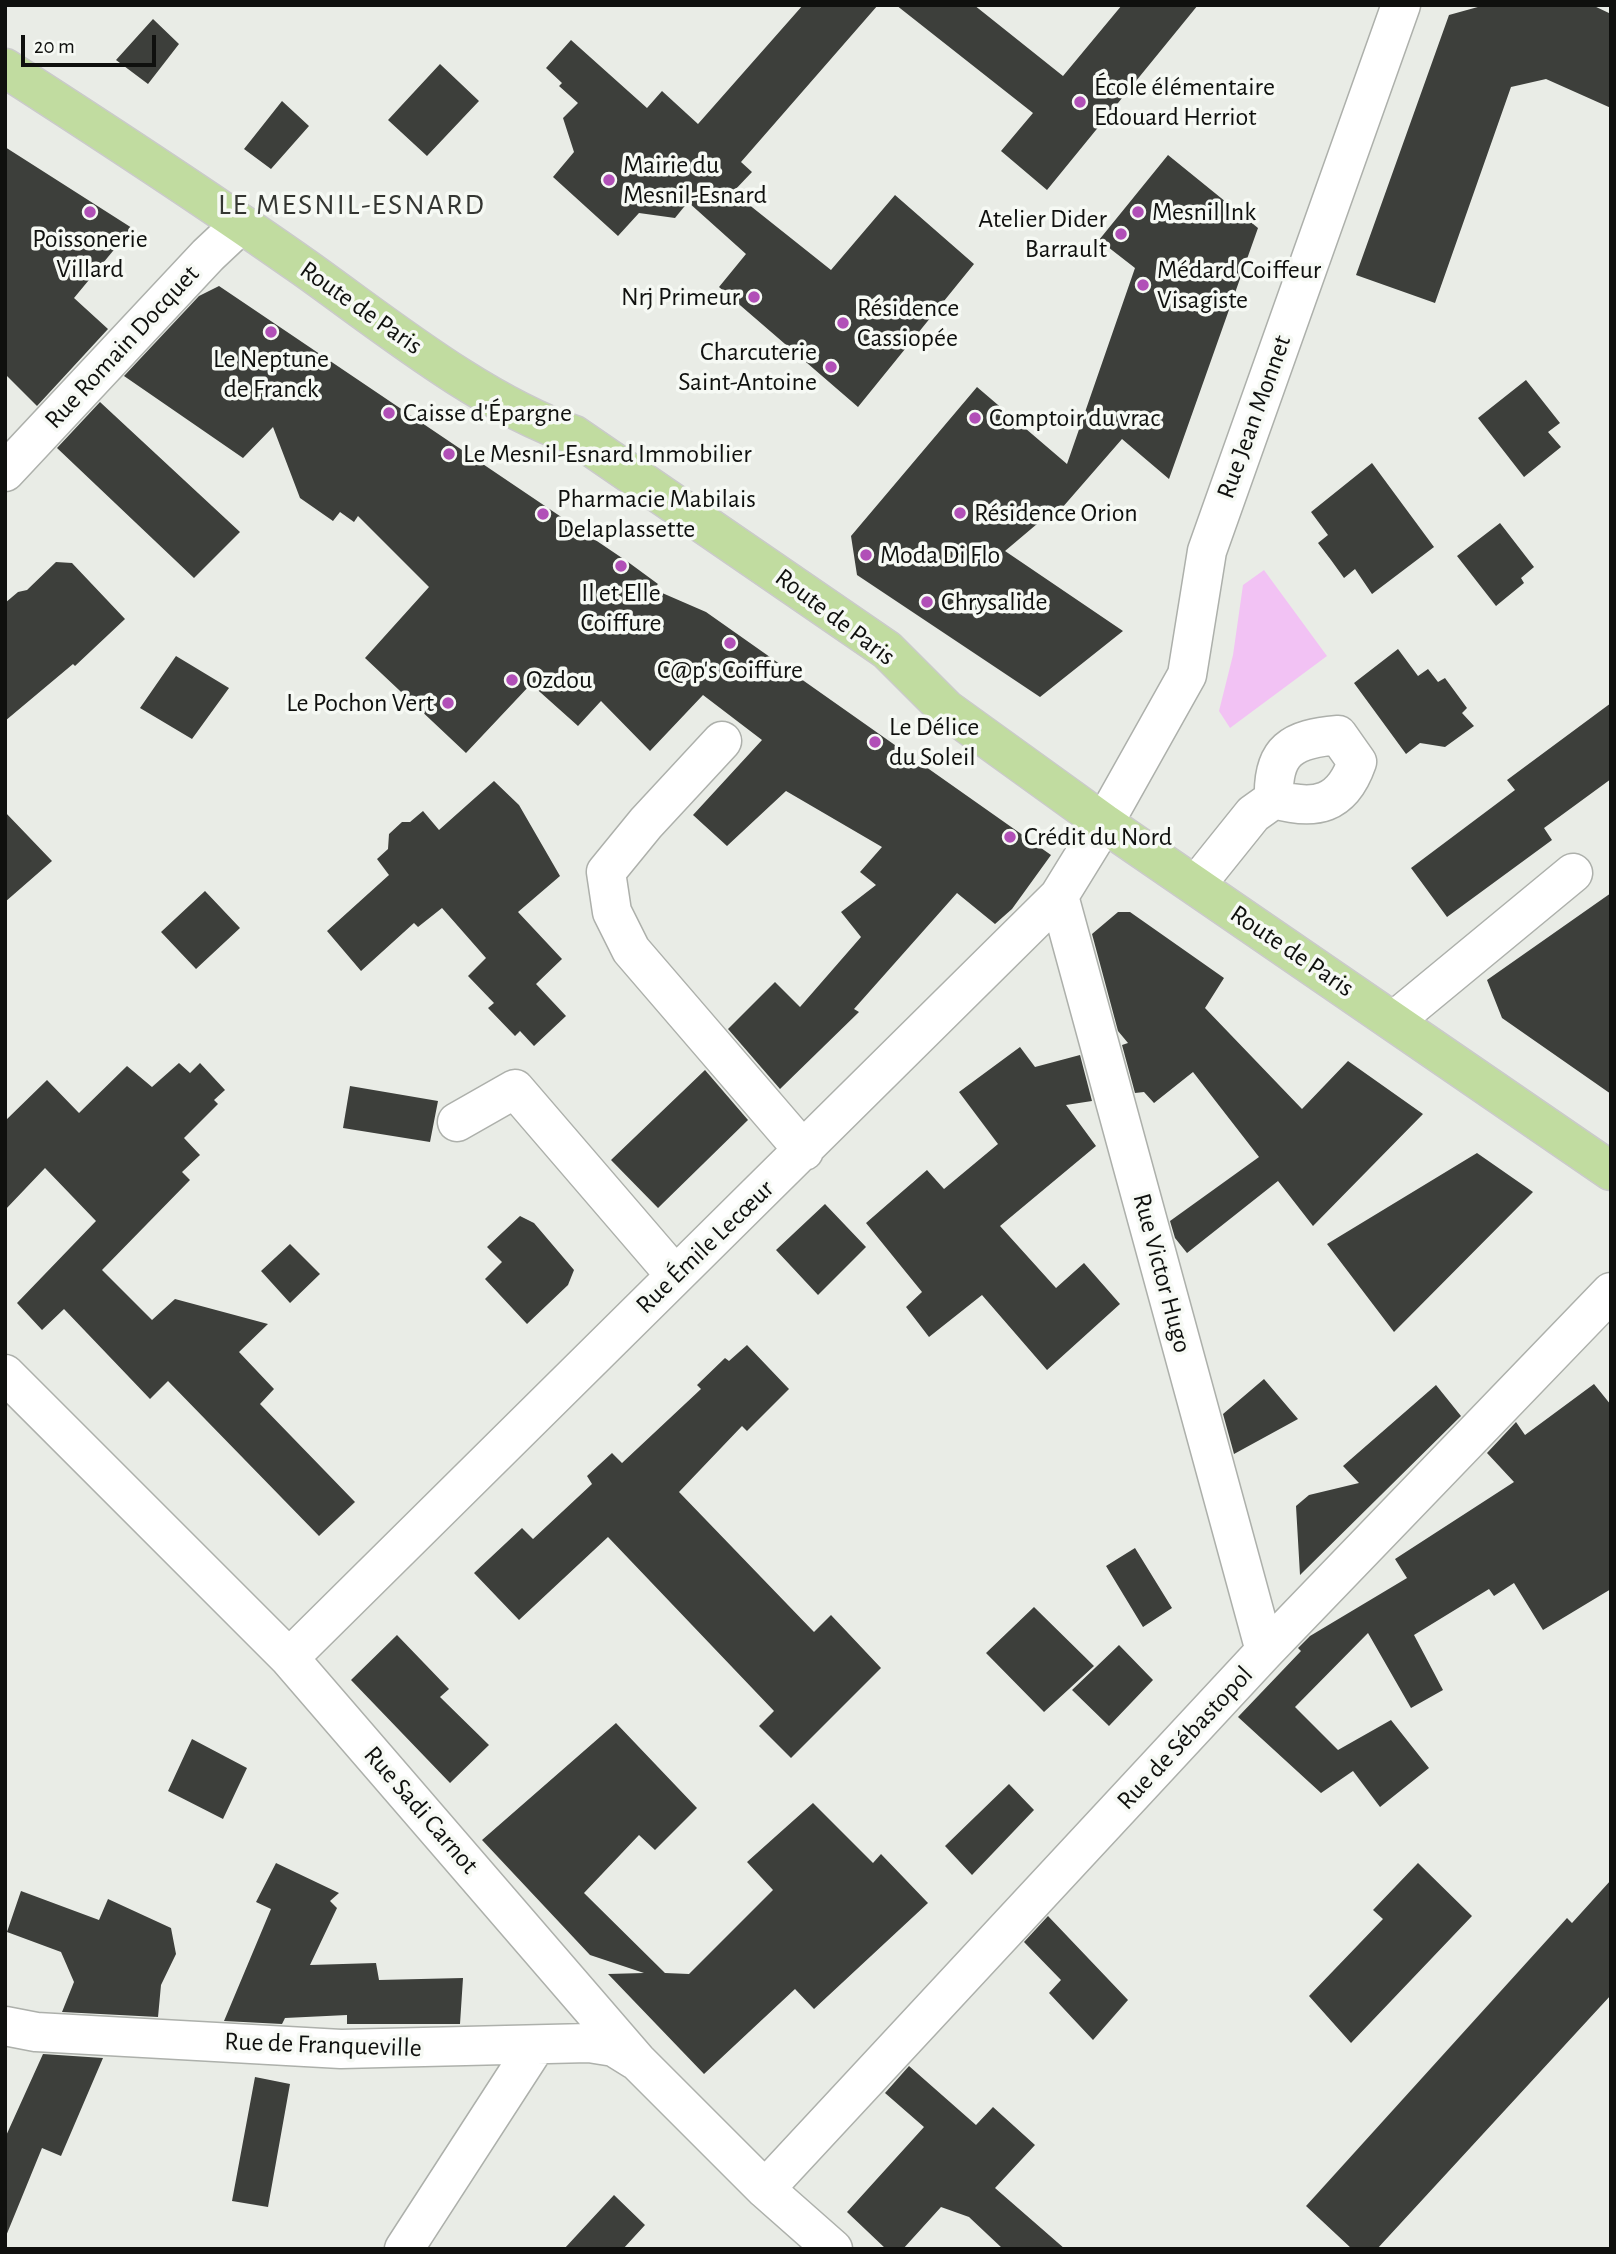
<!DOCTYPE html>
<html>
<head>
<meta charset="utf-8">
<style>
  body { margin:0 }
  #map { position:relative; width:1616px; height:2254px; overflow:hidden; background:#e9ece6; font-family:"Alegreya Sans",sans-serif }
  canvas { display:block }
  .frame { position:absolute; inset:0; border:7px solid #0f100e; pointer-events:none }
  .scale { position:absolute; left:21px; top:35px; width:135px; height:32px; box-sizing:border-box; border:4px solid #0f100e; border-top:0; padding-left:9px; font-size:21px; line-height:24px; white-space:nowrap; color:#0f100e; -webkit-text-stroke:5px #f6f9f4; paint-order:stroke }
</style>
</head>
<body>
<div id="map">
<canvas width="1616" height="2254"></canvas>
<div class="frame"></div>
<div class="scale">20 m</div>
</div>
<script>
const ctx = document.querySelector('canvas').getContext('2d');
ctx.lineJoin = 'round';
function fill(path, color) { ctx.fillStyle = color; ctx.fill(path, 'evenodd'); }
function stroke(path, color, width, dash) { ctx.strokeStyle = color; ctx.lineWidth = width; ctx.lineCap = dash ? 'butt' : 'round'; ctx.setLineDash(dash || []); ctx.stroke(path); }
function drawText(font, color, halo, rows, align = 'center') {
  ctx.font = font + ' "Alegreya Sans",sans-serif'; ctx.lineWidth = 7; ctx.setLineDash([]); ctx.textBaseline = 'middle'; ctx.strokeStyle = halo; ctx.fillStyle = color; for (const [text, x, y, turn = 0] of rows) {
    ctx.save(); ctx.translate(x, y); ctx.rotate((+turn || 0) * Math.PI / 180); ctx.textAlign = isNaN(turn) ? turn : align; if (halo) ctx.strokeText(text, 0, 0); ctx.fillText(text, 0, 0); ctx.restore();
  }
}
fill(new Path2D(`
  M 1264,570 L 1327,656 L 1230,728 L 1219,711 L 1233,655 L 1243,585 Z`), '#f2c2f4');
fill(new Path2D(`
  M 803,5 L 878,5 L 741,162 L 752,172 L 733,192 L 831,270 L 895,195 L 974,264 L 858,407 L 719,287 L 746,254 L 688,202 L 675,218 L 639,213 L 618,236 L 553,177 L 574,152 L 563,118 L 578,103 L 559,86 L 562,83 L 546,68 L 571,40 L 647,108 L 662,91 L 698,124 Z
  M 896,5 L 974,5 L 1063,76 L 1122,5 L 1198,5 L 1047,190 L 1001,151 L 1033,113 Z
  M 1485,5 L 1592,5 L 1611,14 L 1611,108 L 1546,79 L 1511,87 L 1435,303 L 1356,275 L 1449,15 Z
  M 153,19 L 179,44 L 148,84 L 116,60 Z
  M 440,64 L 479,101 L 427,156 L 388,120 Z
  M 282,101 L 309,126 L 271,169 L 244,149 Z
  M 5,147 L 132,228 L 74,298 L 108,329 L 37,406 L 5,374 Z
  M 1168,155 L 1258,228 L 1169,479 L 1122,439 L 1048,524 L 1050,513 L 1005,551 L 1123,631 L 1040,697 L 857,575 L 851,536 L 977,387 L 1067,464 L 1135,268 L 1099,240 Z
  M 219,286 L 628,562 L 658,584 L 653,589 L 706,612 L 1051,855 L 1012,909 L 995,924 L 957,893 L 854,1009 L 859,1012 L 780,1089 L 728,1029 L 775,982 L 800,1007 L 861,937 L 841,912 L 876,885 L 860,872 L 882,847 L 786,791 L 727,846 L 693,815 L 762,740 L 703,695 L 650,751 L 601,701 L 578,726 L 531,684 L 466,753 L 365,658 L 429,587 L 358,516 L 354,522 L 340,512 L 333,521 L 300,498 L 273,427 L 243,458 L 124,376 L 199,296 Z
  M 1526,380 L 1560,423 L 1548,432 L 1561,447 L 1524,477 L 1478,418 Z
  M 100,402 L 240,532 L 194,578 L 57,448 Z
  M 1372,463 L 1434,547 L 1372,594 L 1355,569 L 1344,578 L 1331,560 L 1318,543 L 1328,535 L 1311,512 Z
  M 1500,523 L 1534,567 L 1521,578 L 1524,583 L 1496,606 L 1457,556 Z
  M 56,562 L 72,563 L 125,619 L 75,666 L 73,664 L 5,721 L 5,603 L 18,592 L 27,590 Z
  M 1398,649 L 1418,676 L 1428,669 L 1438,682 L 1445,678 L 1467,708 L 1462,713 L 1474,726 L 1445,747 L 1420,743 L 1406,754 L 1354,683 Z
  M 176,656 L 229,688 L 192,739 L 140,708 Z
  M 1611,703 L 1611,779 L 1544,828 L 1552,840 L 1447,917 L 1411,868 L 1515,790 L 1507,780 Z
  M 494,781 L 519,805 L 560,876 L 518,912 L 562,959 L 536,984 L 566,1016 L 534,1046 L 520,1031 L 515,1036 L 488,1008 L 494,1003 L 468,976 L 486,958 L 442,908 L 418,927 L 414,923 L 361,971 L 327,931 L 389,875 L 377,859 L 388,849 L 389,834 L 402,822 L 410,822 L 423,811 L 439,830 Z
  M 5,812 L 52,861 L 5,902 Z
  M 205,891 L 240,928 L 196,969 L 161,932 Z
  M 1611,893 L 1611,1094 L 1502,1018 L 1487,980 Z
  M 1118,912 L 1130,912 L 1224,978 L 1205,1008 L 1302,1109 L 1348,1061 L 1423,1114 L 1313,1226 L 1278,1181 L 1187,1253 L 1175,1238 L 1170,1221 L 1259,1157 L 1193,1072 L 1154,1103 L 1144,1092 L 1135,1093 L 1122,1045 L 1128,1043 L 1118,1031 L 1092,934 Z
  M 1020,1047 L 1035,1067 L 1080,1055 L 1092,1101 L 1066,1105 L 1096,1146 L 1000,1226 L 1056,1288 L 1084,1263 L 1120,1304 L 1047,1370 L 982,1295 L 929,1337 L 906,1307 L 922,1292 L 866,1223 L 927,1170 L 944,1189 L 998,1144 L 959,1092 Z
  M 179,1063 L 190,1073 L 200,1063 L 225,1090 L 214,1100 L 218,1104 L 184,1138 L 200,1155 L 182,1172 L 190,1180 L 102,1270 L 152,1320 L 175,1299 L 268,1324 L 239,1352 L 274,1389 L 260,1404 L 355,1502 L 319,1536 L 168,1381 L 150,1399 L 64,1309 L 42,1330 L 17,1303 L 96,1221 L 45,1168 L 5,1210 L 5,1121 L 47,1080 L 79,1113 L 127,1066 L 152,1087 Z
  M 705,1070 L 748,1120 L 658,1208 L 611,1160 Z
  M 350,1086 L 438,1101 L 430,1142 L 343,1128 Z
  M 1477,1153 L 1533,1192 L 1394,1332 L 1327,1244 Z
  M 825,1204 L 866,1247 L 818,1295 L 776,1250 Z
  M 520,1216 L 534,1223 L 574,1270 L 568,1285 L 527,1324 L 485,1279 L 502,1262 L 487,1247 Z
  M 290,1244 L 320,1274 L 290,1303 L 261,1271 Z
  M 747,1345 L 789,1389 L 747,1431 L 742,1426 L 679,1492 L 814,1632 L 831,1615 L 881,1668 L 791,1758 L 759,1726 L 774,1711 L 608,1537 L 519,1620 L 474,1573 L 522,1528 L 533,1539 L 592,1484 L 587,1476 L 612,1453 L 622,1463 L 701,1389 L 697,1385 L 725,1358 L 729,1361 Z
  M 1264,1379 L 1298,1419 L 1234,1454 L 1223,1414 Z
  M 1594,1384 L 1611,1405 L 1611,1589 L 1543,1630 L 1514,1583 L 1494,1596 L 1489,1589 L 1414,1635 L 1443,1690 L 1411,1708 L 1368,1633 L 1295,1707 L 1338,1750 L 1391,1720 L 1429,1768 L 1380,1807 L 1353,1771 L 1321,1793 L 1238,1717 L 1301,1651 L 1298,1648 L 1310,1636 L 1407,1578 L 1395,1559 L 1514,1482 L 1487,1453 L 1516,1422 L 1525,1435 Z
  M 1436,1385 L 1461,1416 L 1300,1575 L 1296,1506 L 1309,1495 L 1359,1483 L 1343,1466 Z
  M 1135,1548 L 1172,1608 L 1143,1627 L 1106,1566 Z
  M 1034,1607 L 1094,1666 L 1044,1712 L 986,1653 Z
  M 397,1635 L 449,1689 L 440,1697 L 489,1745 L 450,1783 L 351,1680 Z
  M 1119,1645 L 1153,1680 L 1109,1726 L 1072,1690 Z
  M 616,1723 L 697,1808 L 655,1850 L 639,1835 L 584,1893 L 665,1973 L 689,1974 L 773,1890 L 747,1862 L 813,1803 L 873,1863 L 881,1854 L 928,1903 L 814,2009 L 795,1989 L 704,2074 L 608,1974 L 644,1973 L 590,1955 L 482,1840 Z
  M 192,1739 L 247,1768 L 223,1819 L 168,1791 Z
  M 1009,1784 L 1034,1810 L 972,1875 L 945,1846 Z
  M 276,1863 L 339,1893 L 330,1901 L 337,1908 L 310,1965 L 376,1963 L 379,1980 L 463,1978 L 460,2024 L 347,2024 L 347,2015 L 285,2018 L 282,2024 L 224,2021 L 271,1909 L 256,1902 Z
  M 1418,1863 L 1472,1916 L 1351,2043 L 1309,1996 L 1383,1919 L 1373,1910 Z
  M 1611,1880 L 1611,1995 L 1377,2249 L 1352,2249 L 1306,2206 L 1567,1918 L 1572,1923 Z
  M 21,1891 L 99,1920 L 108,1899 L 171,1928 L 176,1954 L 161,1985 L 158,2017 L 62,2012 L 74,1982 L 61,1952 L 7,1932 Z
  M 1048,1916 L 1128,2000 L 1093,2040 L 1049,1993 L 1061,1980 L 1024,1942 Z
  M 43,2054 L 103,2058 L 61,2156 L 42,2148 L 6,2236 L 5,2138 Z
  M 909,2066 L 976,2125 L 993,2107 L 1035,2145 L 995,2188 L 1065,2249 L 1003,2249 L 969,2217 L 941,2207 L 903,2249 L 886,2249 L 847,2212 L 924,2127 L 885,2093 Z
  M 255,2077 L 290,2084 L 268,2207 L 232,2201 Z
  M 614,2195 L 645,2225 L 623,2249 L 564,2249 Z`), '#3d3f3b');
const minor = new Path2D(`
  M 5,472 L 208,255 L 241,224
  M 722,741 L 646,823 L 606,872 L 612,912 L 631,950 L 804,1151
  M 1196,885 L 1253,814 L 1274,799 C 1316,811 1342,805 1357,762 L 1338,735 C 1292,739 1272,750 1274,799
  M 1059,896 L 1265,1651
  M 1395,1020 L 1573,873
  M 457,1122 L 515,1089 L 675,1275
  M 5,1374 L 289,1658 L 637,2061 L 765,2189 L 833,2249
  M 289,1658 L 1059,896 L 1104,823 L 1187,675 L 1207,551 L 1401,5
  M 5,2026 L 36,2032 L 341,2049 L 589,2043 L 614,2047 L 635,2060
  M 765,2189 L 1265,1651 L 1611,1292
  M 404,2249 L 536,2045`);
const major = new Path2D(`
  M 5,68 C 106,133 207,199 305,268 C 385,325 481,403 574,435 L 887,650 L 946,709 L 1104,823 L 1611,1171`);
stroke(minor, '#adb0ab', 41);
stroke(major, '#cacaca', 41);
stroke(minor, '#fff', 38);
stroke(major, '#c1dca0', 38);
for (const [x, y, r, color] of [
  [1080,102,7,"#b14fb7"],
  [609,180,7,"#b14fb7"],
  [90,212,7,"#b14fb7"],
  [1138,212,7,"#b14fb7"],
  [1121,234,7,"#b14fb7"],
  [1143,285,7,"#b14fb7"],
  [754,297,7,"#b14fb7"],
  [843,323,7,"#b14fb7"],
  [271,332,7,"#b14fb7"],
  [831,367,7,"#b14fb7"],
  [389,413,7,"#b14fb7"],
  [975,418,7,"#b14fb7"],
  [449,454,7,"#b14fb7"],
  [960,513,7,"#b14fb7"],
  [543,514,7,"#b14fb7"],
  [866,555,7,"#b14fb7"],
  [621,566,7,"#b14fb7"],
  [927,602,7,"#b14fb7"],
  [730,643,7,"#b14fb7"],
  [512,680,7,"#b14fb7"],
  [448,703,7,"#b14fb7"],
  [875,742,7,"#b14fb7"],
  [1010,837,7,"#b14fb7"]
]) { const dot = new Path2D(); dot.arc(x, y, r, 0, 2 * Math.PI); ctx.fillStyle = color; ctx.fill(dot); stroke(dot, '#f6f9f4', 2.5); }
drawText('26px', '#0f100e', '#f6f9f4', [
  ["École élémentaire",1094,87],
  ["Edouard Herriot",1094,117],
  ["Mairie du",623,165],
  ["Mesnil-Esnard",623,195],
  ["Mesnil Ink",1152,212],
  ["Atelier Dider",1107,219,"right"],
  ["Barrault",1107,249,"right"],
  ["Poissonerie",90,239,"center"],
  ["Villard",90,269,"center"],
  ["Médard Coiffeur",1157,270],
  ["Visagiste",1157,300],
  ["Nrj Primeur",740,297,"right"],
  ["Résidence",857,308],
  ["Cassiopée",857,338],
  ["Charcuterie",817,352,"right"],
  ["Saint-Antoine",817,382,"right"],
  ["Le Neptune",271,359,"center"],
  ["de Franck",271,389,"center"],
  ["Caisse d'Épargne",403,413],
  ["Comptoir du vrac",989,418],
  ["Le Mesnil-Esnard Immobilier",463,454],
  ["Pharmacie Mabilais",557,499],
  ["Delaplassette",557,529],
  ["Résidence Orion",974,513],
  ["Moda Di Flo",880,555],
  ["Il et Elle",621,593,"center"],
  ["Coiffure",621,623,"center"],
  ["Chrysalide",941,602],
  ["C@p's Coiffure",730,670,"center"],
  ["Ozdou",526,680],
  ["Le Pochon Vert",434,703,"right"],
  ["Le Délice",889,727],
  ["du Soleil",889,757],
  ["Crédit du Nord",1024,837]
], 'left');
drawText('26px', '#0f100e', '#f6f9f4', [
  ["Route de Paris",361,308,35],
  ["Rue Romain Docquet",122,347,-47],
  ["Rue Jean Monnet",1254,417,-70],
  ["Route de Paris",835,617,37],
  ["Route de Paris",1292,951,34],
  ["Rue Émile Lecœur",705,1247,-44],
  ["Rue Victor Hugo",1162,1273,75],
  ["Rue de Sébastopol",1185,1738,-47],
  ["Rue Sadi Carnot",421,1810,49],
  ["Rue de Franqueville",323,2045,2]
]);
ctx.letterSpacing = '2px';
drawText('30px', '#343632', '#f6f9f4', [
  ["LE MESNIL-ESNARD",352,205]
]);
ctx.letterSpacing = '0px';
</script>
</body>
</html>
